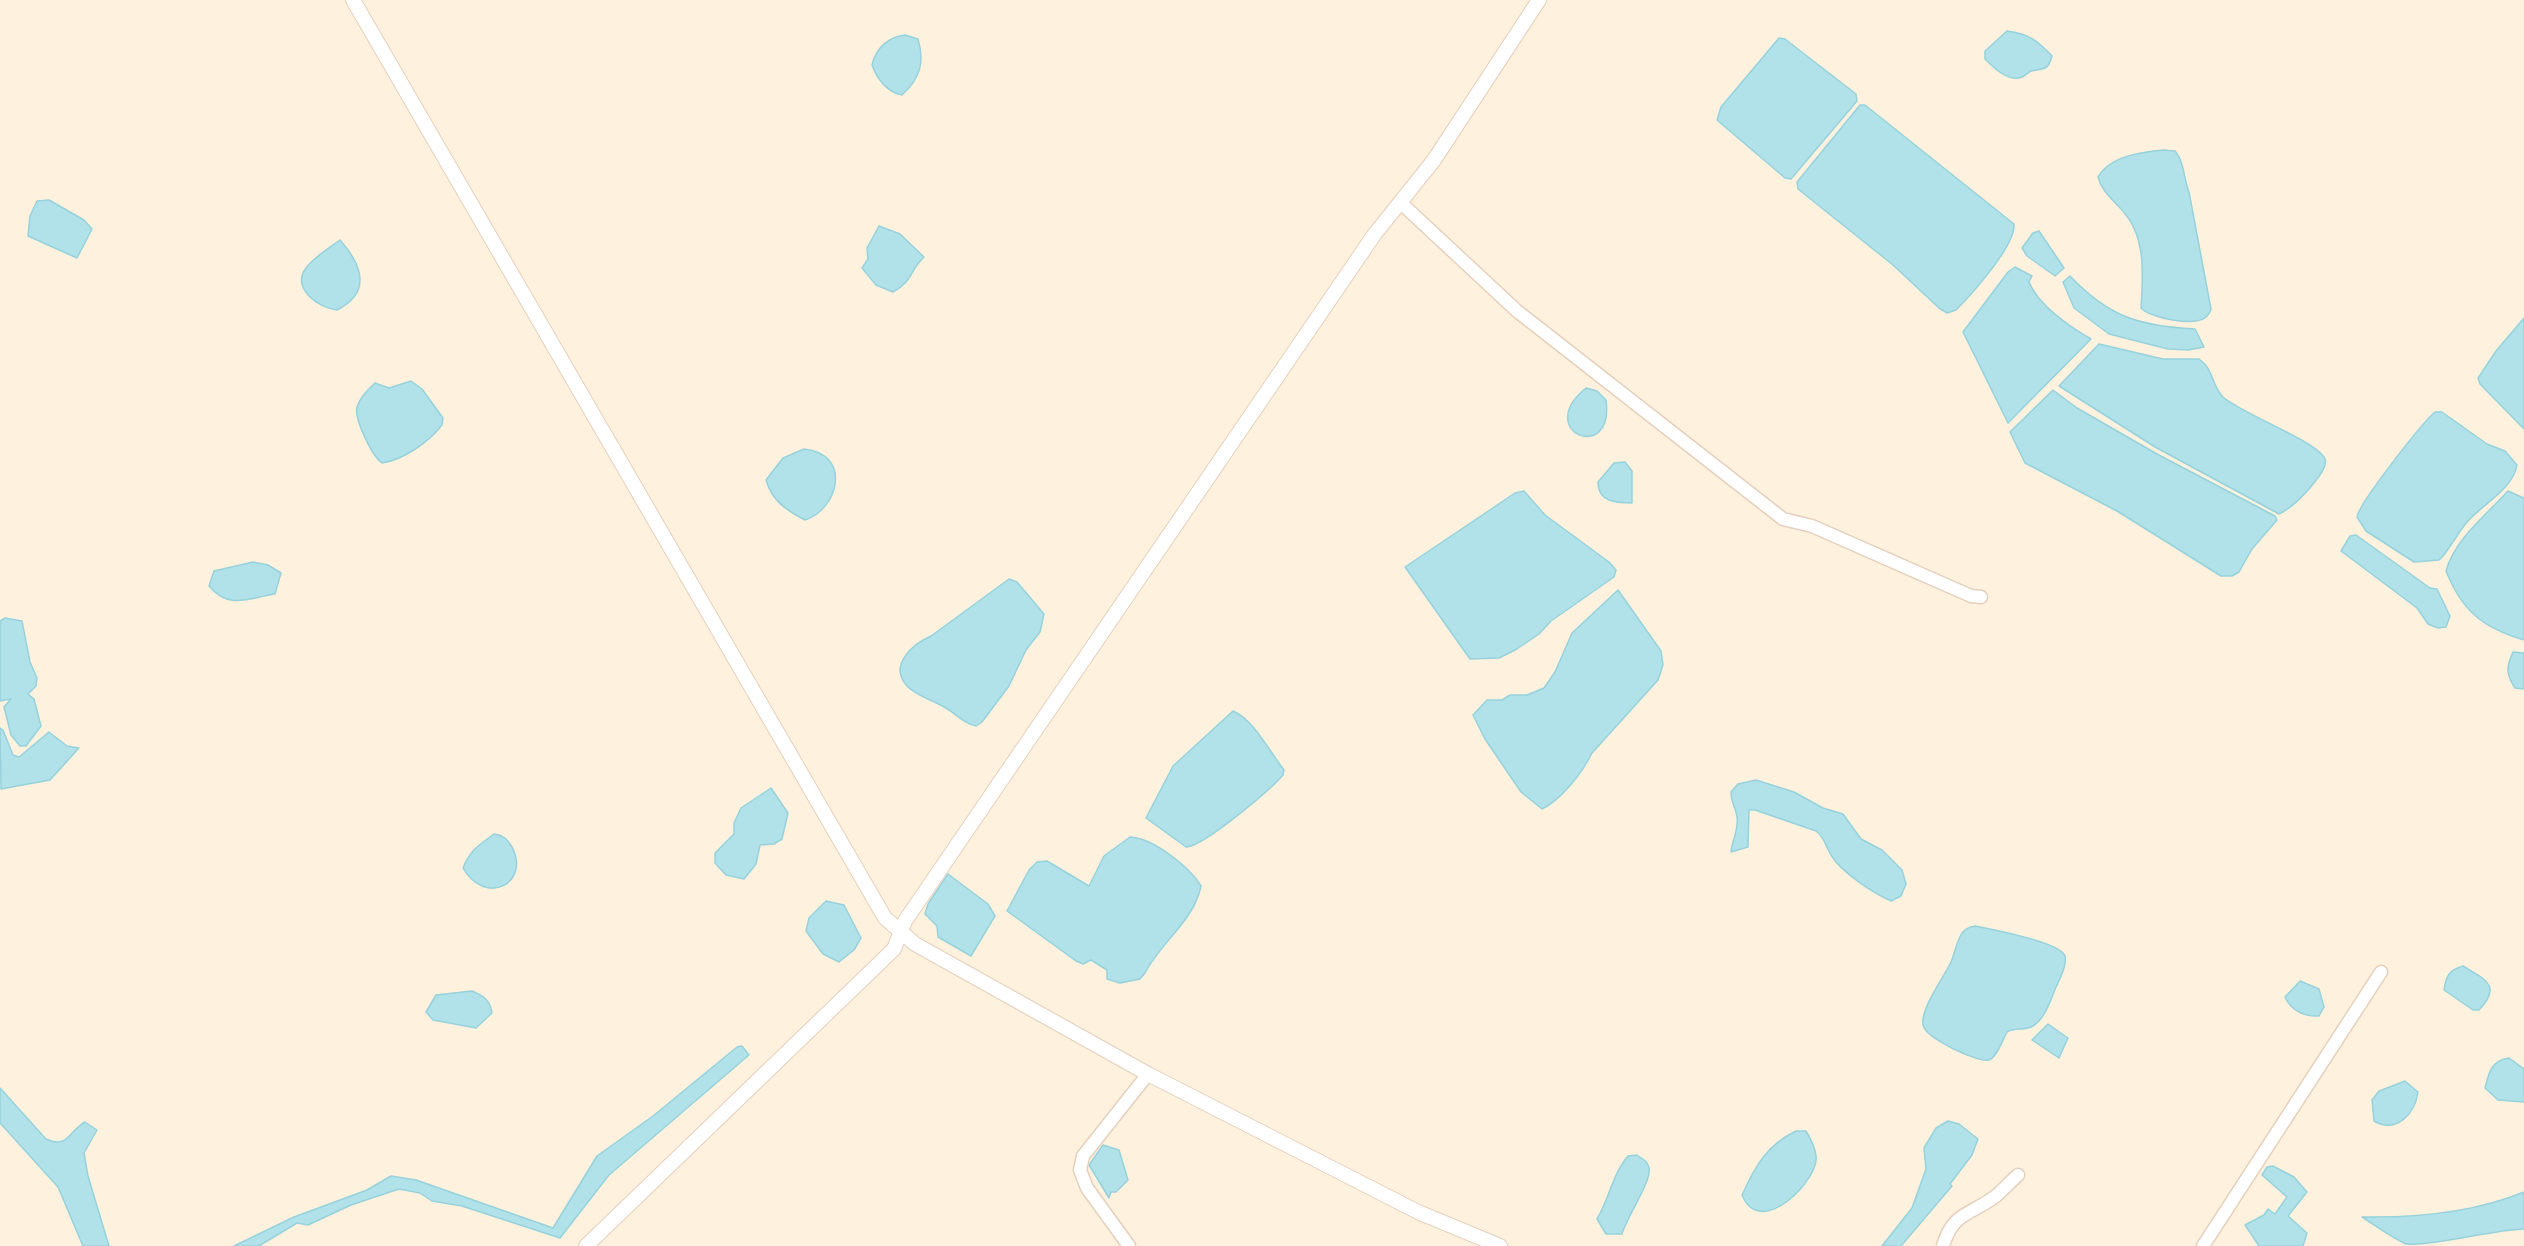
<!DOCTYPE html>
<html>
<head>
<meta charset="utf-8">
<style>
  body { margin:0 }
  canvas { display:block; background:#fef2de }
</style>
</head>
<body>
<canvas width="2524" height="1246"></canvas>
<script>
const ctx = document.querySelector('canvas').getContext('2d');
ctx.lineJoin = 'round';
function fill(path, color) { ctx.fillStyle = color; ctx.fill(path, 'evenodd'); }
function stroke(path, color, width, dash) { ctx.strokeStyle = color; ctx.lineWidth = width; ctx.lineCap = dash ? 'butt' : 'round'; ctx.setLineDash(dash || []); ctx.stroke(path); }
const water = new Path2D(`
  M 2007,31 C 2029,34 2037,40 2052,56 C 2048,71 2044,68 2031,71 C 2027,73 2023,78 2018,78 C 2006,80 1993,67 1985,59 L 1985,51 Z
  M 905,35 L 918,39 C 925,62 920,79 902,95 C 887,92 877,79 872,65 C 876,48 888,37 905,35 Z
  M 1779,38 L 1785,39 L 1856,94 L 1857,101 L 1791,179 L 1785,178 L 1717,120 L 1721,107 Z
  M 1860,105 L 1865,105 L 2014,224 C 2016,245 1972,294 1956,310 L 1947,313 L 1939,308 L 1893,265 L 1798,189 L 1797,182 Z
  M 2163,150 L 2175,151 C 2184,161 2184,180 2189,192 L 2211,309 C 2211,310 2208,316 2206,317 C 2195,327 2150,318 2141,308 C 2143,278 2146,240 2126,215 C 2117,203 2102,193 2098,177 C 2110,156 2141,152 2163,150 Z
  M 49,200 L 84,220 L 92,229 L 77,258 L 28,236 L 30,216 L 37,201 Z
  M 879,226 L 900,234 L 924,257 C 910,270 913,281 893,292 L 876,285 L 862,268 L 868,259 L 867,248 Z
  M 2039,231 L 2064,268 L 2055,276 L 2027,256 L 2022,248 L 2033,233 Z
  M 340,240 C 361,264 373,292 337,310 C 318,308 291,288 306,268 C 314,257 329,248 340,240 Z
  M 2015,267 L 2032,276 L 2029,282 C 2038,305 2070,327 2091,339 L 2008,423 L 1963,332 L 2008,272 Z
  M 2070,276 C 2109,317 2139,326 2195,329 L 2204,347 L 2188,350 L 2168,349 L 2109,334 L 2074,308 L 2063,282 Z
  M 2524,318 L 2524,429 L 2480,384 L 2478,378 L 2496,351 Z
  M 2099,344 L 2163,359 L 2199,359 C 2214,369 2211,385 2223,397 C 2242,414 2319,442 2325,459 C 2328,466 2318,478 2314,483 C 2305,494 2292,508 2279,514 L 2155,447 L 2059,386 Z
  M 411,381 L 422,389 L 443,418 L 442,425 C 429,442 403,460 382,463 C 372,456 354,419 357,407 C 360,397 368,390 375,383 L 389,388 Z
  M 1586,388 L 1597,391 L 1606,400 C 1615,465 1532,432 1586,388 Z
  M 2053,390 L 2077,408 L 2157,454 L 2275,516 L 2277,520 L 2252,549 L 2239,572 L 2232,576 L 2221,576 L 2117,511 L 2025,463 L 2010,432 Z
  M 2435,412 L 2442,412 L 2487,444 L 2505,451 L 2517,465 C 2513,489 2483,504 2468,521 C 2459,531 2452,545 2443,556 L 2439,560 L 2414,562 L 2366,531 L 2357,517 C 2359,503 2422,423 2435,412 Z
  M 804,449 C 853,454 838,510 805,520 C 786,510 772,501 766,480 L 783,458 Z
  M 1625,462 L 1632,471 L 1632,503 C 1616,503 1598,502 1598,482 L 1614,463 Z
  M 1524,491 L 1545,515 L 1609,562 L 1616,570 L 1614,577 L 1551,621 L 1539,634 L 1517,649 L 1499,658 L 1470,659 L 1405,567 L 1515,493 Z
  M 2508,491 L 2524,498 L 2524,640 C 2483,628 2462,611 2446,571 C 2454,540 2488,513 2508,491 Z
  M 2356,535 L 2430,588 L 2437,589 L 2450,616 L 2446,627 L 2438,628 L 2428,624 L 2417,608 L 2341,551 L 2350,536 Z
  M 253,562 L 268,565 L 281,573 L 275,594 C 248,598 229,610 209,586 L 214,571 Z
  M 1009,579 L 1017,582 L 1044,614 L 1040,632 L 1026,650 L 1009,686 L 982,722 L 976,726 C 962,723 956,713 944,707 C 933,700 916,696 907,686 C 888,665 913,644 931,636 Z
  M 1618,590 L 1661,651 L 1663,665 L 1658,680 L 1592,753 C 1583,772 1561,800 1542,809 L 1521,792 L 1485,739 L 1473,715 L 1487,700 L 1502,700 L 1510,695 L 1527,695 L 1544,688 L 1555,672 L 1572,633 Z
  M 5,618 L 22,621 L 30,662 L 37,678 L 36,686 L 28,694 L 34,699 L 41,726 L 26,746 L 20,746 L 11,735 L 4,707 L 11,699 L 0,701 L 0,621 Z
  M 2513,652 L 2524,653 L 2524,689 L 2515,688 C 2506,674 2506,667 2513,652 Z
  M 1233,711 C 1254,720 1269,751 1284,770 L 1283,775 C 1270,790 1203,847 1186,847 L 1146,818 L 1173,766 Z
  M 0,728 L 3,730 L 13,755 L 19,757 L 49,732 L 67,746 L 79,748 L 50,780 L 1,789 Z
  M 1756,780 L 1794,792 L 1823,808 L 1843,814 L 1861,839 L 1882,850 L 1902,870 L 1906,884 L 1901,896 L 1891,901 C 1873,893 1841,872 1831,855 C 1825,845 1825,838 1816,831 L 1755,810 L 1749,810 L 1748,847 L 1731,852 C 1732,840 1739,830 1737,817 C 1736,808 1731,803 1731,792 L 1738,784 Z
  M 771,788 L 788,813 L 782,839 L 774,844 L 760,845 L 756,864 L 744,879 L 726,875 L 715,863 L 715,853 L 734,834 L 734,823 L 741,808 Z
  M 494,834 C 503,835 507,839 512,847 C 531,882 486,908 463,868 C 470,850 479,845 494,834 Z
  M 1130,837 C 1153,838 1190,867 1201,886 C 1194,921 1161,942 1145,973 L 1140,979 L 1120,983 L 1107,979 L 1107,970 L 1091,960 L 1083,964 L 1076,961 L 1007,911 L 1029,870 L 1037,862 L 1047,861 L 1089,886 L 1104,856 Z
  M 948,874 L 988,904 L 995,916 L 971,956 L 938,937 L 937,926 L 925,914 L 928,904 Z
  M 826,901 L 844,905 L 861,938 L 854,950 L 839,962 L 823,954 L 806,931 L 809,918 Z
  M 1975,926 C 1990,929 2061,942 2065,956 C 2067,966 2060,978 2056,987 C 2051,999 2045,1019 2033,1026 C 2025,1031 2015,1027 2007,1032 C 2003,1039 1997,1057 1989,1060 C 1978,1063 1925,1038 1923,1025 C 1920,1009 1944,977 1951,962 C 1955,953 1957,939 1963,932 C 1966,928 1970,927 1975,926 Z
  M 2463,966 C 2484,979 2503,985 2479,1010 L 2473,1010 L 2444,990 C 2446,976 2449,970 2463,966 Z
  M 2300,981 L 2319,989 L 2324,1007 L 2319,1016 C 2305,1017 2291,1011 2285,997 Z
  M 472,991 C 484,996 490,1000 492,1013 L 476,1028 L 433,1020 L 426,1012 L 436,995 Z
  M 2048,1024 L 2068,1038 L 2059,1058 L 2032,1040 Z
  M 742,1046 L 749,1055 L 609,1175 L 560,1238 L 462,1206 L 432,1201 L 420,1193 L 399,1189 L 351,1205 L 308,1225 L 297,1223 L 259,1246 L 234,1246 L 294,1217 L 367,1190 L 391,1176 L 416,1180 L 553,1228 L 597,1156 L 653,1116 L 737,1047 Z
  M 2509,1058 L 2524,1069 L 2524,1102 L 2498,1100 L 2485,1088 C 2489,1072 2491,1061 2509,1058 Z
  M 2405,1081 L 2418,1092 C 2415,1114 2396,1134 2374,1121 L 2372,1100 L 2379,1091 Z
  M 0,1088 L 46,1139 C 68,1149 68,1132 85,1122 L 97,1130 L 84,1153 L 88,1176 L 109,1246 L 83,1246 L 58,1187 L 0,1123 Z
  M 1948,1121 L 1959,1124 L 1978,1139 L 1972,1155 L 1950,1184 L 1952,1186 L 1901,1246 L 1882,1246 L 1912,1208 L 1926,1169 L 1924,1148 L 1936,1128 Z
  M 1796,1131 L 1806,1131 C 1811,1139 1815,1148 1816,1156 C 1820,1178 1761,1241 1742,1195 C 1755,1166 1767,1145 1796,1131 Z
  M 1103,1145 L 1119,1150 L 1128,1180 L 1116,1192 L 1111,1192 L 1109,1198 L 1089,1165 Z
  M 1637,1155 C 1642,1159 1648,1161 1649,1168 C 1652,1181 1626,1218 1622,1234 L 1606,1234 L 1597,1219 C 1609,1199 1613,1173 1628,1156 Z
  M 2273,1166 L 2294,1177 L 2307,1192 L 2288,1216 L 2307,1233 L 2303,1246 L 2259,1246 L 2245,1225 L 2264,1215 L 2268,1209 L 2275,1214 L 2287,1197 L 2262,1175 L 2267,1167 Z
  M 2524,1192 L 2524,1229 C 2491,1230 2435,1246 2406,1244 C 2391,1237 2376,1226 2362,1217 C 2417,1218 2473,1213 2524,1192 Z`);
fill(water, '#b1e2e9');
stroke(water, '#97d2dc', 1.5);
const minor = new Path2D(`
  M 1401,203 L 1517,311 L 1783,519 L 1812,526 L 1971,596 L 1981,597
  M 1129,1246 L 1087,1188 L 1080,1170 L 1083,1156 L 1148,1074
  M 1943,1246 C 1953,1211 1972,1215 1997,1195 C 2004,1189 2011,1181 2018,1175
  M 2203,1246 L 2381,972`);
const tertiary = new Path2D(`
  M 353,0 L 885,918 L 915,944 L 1148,1074 L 1418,1212 L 1500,1246
  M 586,1246 L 894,949 L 905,921 L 1374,235 L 1434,160 L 1539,0`);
stroke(minor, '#e5cfbd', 15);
stroke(tertiary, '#e5cfbd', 16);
stroke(minor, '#fff', 12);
stroke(tertiary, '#fff', 14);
</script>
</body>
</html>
